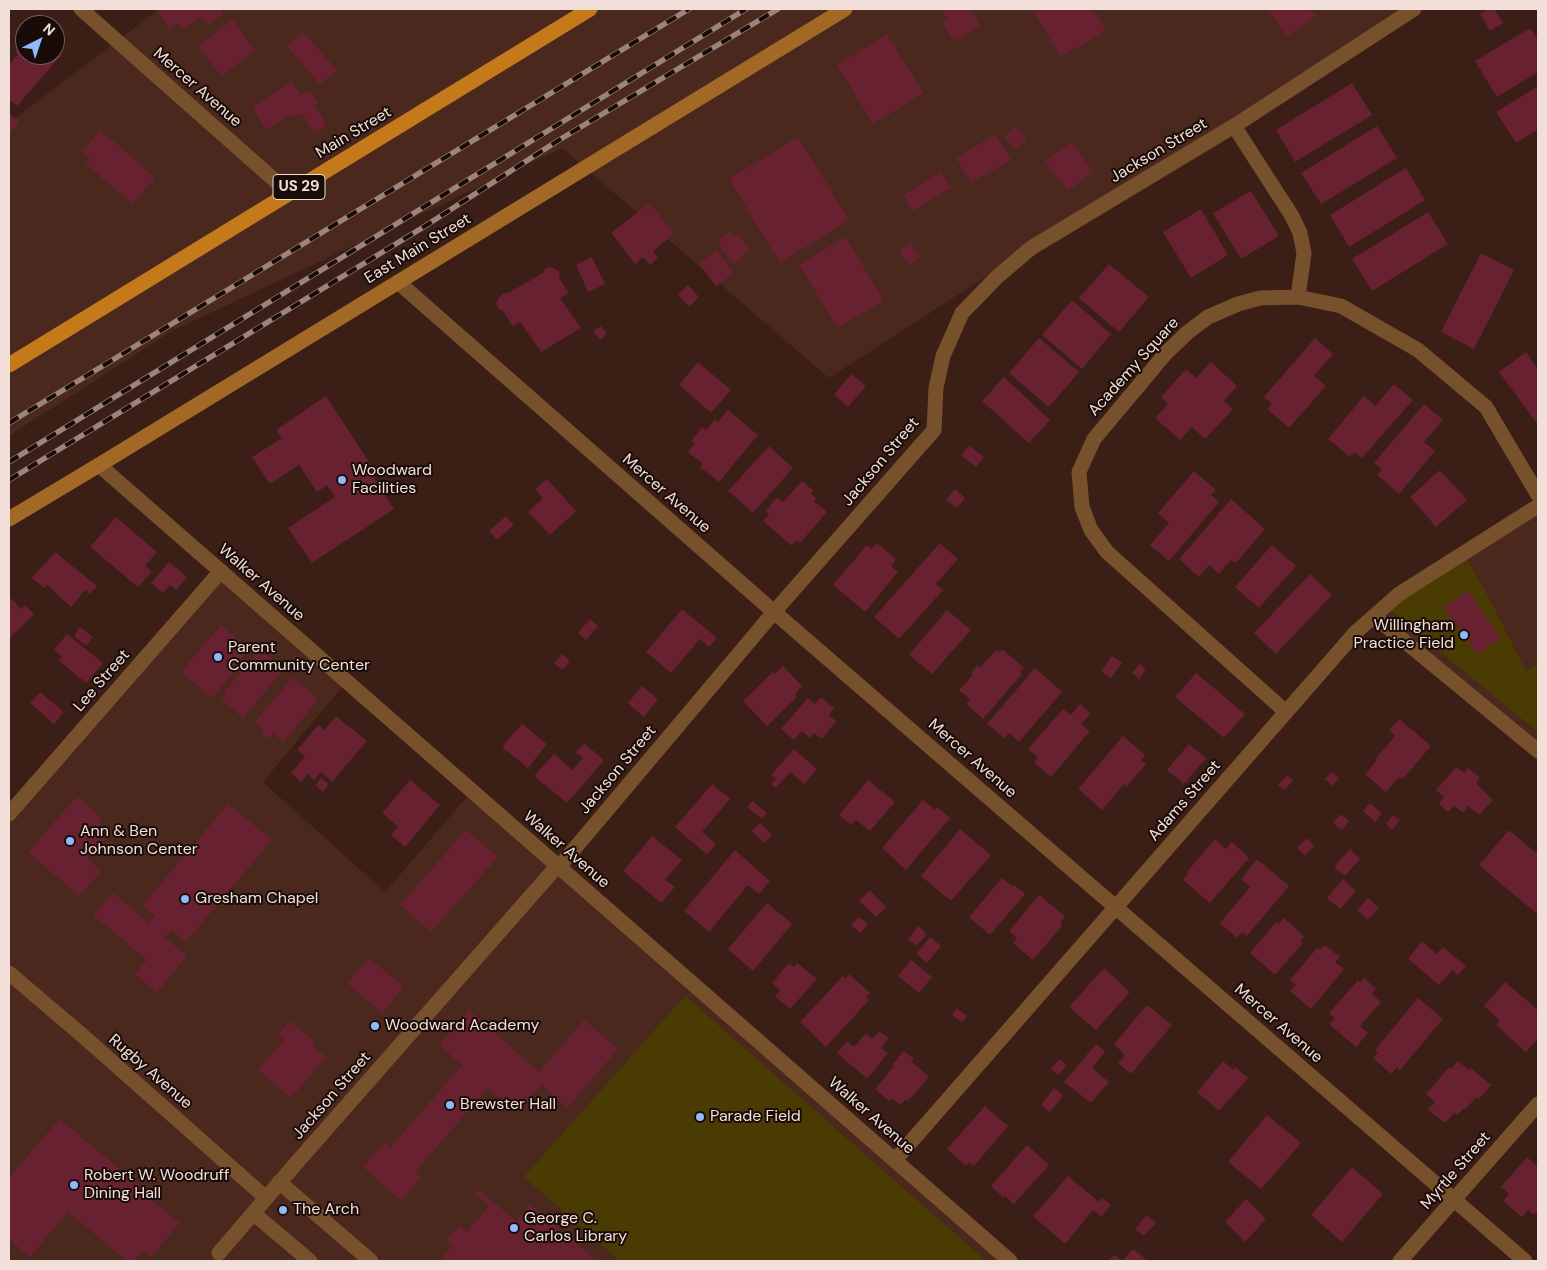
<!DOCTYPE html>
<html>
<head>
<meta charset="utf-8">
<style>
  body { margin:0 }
  #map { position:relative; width:1547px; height:1270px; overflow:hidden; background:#3b1e15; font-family:"DM Sans",sans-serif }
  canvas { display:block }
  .frame { position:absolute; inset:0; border:10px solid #f3dfd9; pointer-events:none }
  .north { position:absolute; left:15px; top:15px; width:50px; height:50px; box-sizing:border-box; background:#190c08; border:1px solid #70605c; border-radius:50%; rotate:41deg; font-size:14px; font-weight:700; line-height:20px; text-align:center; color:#f3dfd9 }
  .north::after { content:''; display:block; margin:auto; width:18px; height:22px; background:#91b8fd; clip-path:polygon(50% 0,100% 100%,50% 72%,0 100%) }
</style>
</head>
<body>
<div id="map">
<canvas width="1547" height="1270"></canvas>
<div class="frame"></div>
<div class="north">N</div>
</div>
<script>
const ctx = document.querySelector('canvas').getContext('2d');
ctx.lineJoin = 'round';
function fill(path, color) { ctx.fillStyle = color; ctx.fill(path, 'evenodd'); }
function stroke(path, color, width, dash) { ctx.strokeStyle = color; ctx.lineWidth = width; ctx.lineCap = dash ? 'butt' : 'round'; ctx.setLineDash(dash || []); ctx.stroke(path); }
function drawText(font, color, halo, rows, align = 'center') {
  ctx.font = font + ' "DM Sans",sans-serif'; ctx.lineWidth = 4; ctx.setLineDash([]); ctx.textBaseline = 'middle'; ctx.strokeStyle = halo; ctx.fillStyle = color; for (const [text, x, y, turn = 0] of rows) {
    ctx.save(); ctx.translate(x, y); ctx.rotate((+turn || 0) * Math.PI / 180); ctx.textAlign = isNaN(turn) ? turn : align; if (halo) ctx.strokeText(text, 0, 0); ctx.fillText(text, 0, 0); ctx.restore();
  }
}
fill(new Path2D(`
  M 159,9 L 1401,9 L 829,378 L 562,148 L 172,331 L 9,436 L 9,123 Z
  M 1538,509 L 1538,751 L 1372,617 Z
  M 221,571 L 347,681 L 263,782 L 385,892 L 472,791 L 1010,1261 L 9,1261 L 9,814 Z`), '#4a281d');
fill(new Path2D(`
  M 1465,556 L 1489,598 L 1526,671 L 1538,664 L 1538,732 L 1386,607 Z
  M 685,996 L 986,1261 L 620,1261 L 524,1177 Z`), '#4a3b02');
fill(new Path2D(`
  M 159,9 L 219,9 L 223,14 L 208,25 L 201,17 L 183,30 L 178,23 L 170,29 L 157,10 Z
  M 941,9 L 970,9 L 980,25 L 954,41 L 942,22 L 948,19 Z
  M 1032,9 L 1093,9 L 1106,31 L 1061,57 Z
  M 1268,9 L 1310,9 L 1316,16 L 1287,36 Z
  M 1488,9 L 1494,9 L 1503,23 L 1490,31 L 1480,14 Z
  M 233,19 L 255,51 L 221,76 L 198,46 Z
  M 1530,28 L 1538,40 L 1538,72 L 1497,97 L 1475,61 Z
  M 303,32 L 337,70 L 320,85 L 287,46 Z
  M 887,34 L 924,93 L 873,124 L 837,65 Z
  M 25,41 L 25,55 L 55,55 L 55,47 L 62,54 L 17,106 L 9,99 L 9,65 L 18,54 L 15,52 Z
  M 292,82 L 301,95 L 310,90 L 318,103 L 315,105 L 327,124 L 314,133 L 302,113 L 293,118 L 291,115 L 266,130 L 252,107 Z
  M 1352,83 L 1372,115 L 1295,162 L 1276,130 Z
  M 1538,86 L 1538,129 L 1516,143 L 1496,112 Z
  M 9,113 L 19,122 L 9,134 Z
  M 1377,126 L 1397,158 L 1321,204 L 1301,173 Z
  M 1016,127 L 1027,139 L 1015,149 L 1004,137 Z
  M 100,131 L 108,138 L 109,137 L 155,178 L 132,204 L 85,163 L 90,158 L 82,151 Z
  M 996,134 L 1011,160 L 971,183 L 956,158 Z
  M 798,137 L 849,220 L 780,263 L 729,179 Z
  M 1071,142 L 1093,172 L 1067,191 L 1045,161 Z
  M 1406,168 L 1425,200 L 1349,247 L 1330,215 Z
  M 941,172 L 951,188 L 913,211 L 903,195 Z
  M 1251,191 L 1279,236 L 1241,259 L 1213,213 Z
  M 650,203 L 674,234 L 653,251 L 658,258 L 650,265 L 643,257 L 635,264 L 611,233 Z
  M 1201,209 L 1228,255 L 1191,278 L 1163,232 Z
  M 1428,212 L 1448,244 L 1372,291 L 1352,259 Z
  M 729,232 L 734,236 L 737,234 L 750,249 L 734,264 L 719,247 L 722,244 L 718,241 Z
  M 845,237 L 884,300 L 838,328 L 799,265 Z
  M 910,243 L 920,256 L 910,265 L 899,252 Z
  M 717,250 L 734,273 L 716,286 L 699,264 Z
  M 1481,253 L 1514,270 L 1474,349 L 1441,332 Z
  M 592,257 L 605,284 L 588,292 L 576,265 Z
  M 1109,264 L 1149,297 L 1119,332 L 1079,298 Z
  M 551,267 L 559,271 L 560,280 L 569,293 L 560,298 L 581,328 L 541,352 L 520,322 L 513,327 L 503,311 L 499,309 L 496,304 L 498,299 L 501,295 L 504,293 L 508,293 L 543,273 L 546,268 Z
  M 688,285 L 699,297 L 689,307 L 678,294 Z
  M 1072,300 L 1111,334 L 1082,369 L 1042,335 Z
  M 601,326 L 607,334 L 600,340 L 593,331 Z
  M 1039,338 L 1079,372 L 1049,407 L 1009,373 Z
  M 1315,338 L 1333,354 L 1314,376 L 1326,386 L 1289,428 L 1267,409 L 1272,404 L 1264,397 Z
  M 1526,352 L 1538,370 L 1538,421 L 1536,422 L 1499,372 Z
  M 698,362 L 731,390 L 711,413 L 679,385 Z
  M 1211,362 L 1237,386 L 1224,401 L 1233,409 L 1205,439 L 1192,427 L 1180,440 L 1155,418 L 1168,404 L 1161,397 L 1186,369 L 1196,378 Z
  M 851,374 L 866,386 L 848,407 L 834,395 Z
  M 1004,377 L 1050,420 L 1029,443 L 982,401 Z
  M 1394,384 L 1413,400 L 1362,458 L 1354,452 L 1350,457 L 1328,439 L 1364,396 L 1375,406 Z
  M 326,396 L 377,474 L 373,476 L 394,509 L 312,563 L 288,528 L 335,497 L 327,485 L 317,492 L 299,465 L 270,484 L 252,457 L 282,438 L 276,430 Z
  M 1424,404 L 1443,420 L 1424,442 L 1435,451 L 1399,494 L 1377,475 L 1382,469 L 1374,463 Z
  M 728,410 L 758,435 L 719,482 L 700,467 L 703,464 L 688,452 L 695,444 L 691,441 L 702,427 L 706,430 L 715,420 L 718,422 Z
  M 969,445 L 984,457 L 976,467 L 961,455 Z
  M 769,446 L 793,468 L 753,513 L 728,491 Z
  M 1440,470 L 1467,500 L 1436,527 L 1410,497 Z
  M 1194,471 L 1216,490 L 1211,495 L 1219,502 L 1169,561 L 1150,545 L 1169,523 L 1158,513 Z
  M 547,479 L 576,511 L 550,535 L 528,512 L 543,498 L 535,489 Z
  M 802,481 L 814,491 L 811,494 L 816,498 L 814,501 L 827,512 L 800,543 L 797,540 L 792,546 L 763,521 L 769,514 L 766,511 L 777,497 L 783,502 Z
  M 955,489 L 965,498 L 957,508 L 946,500 Z
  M 1231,499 L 1265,529 L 1236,563 L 1231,560 L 1219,574 L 1209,565 L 1199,577 L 1179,559 Z
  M 506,516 L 514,525 L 497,540 L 489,531 Z
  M 116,517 L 157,552 L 145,566 L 152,571 L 138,587 L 90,547 Z
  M 877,543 L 896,559 L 891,566 L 898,572 L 865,612 L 833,585 L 867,545 L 871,549 Z
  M 940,543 L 958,559 L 936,584 L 943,590 L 899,639 L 874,617 Z
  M 1272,545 L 1296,566 L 1259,608 L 1235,587 Z
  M 55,552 L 97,586 L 90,594 L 85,590 L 71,607 L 47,585 L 44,588 L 32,578 Z
  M 169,562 L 187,577 L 176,590 L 170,585 L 163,593 L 151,583 Z
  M 1310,574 L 1332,595 L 1276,654 L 1254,633 Z
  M 1468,591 L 1501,638 L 1477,654 L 1444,607 Z
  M 9,596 L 21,609 L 25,605 L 34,614 L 9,639 Z
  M 682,609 L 717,638 L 709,647 L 700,639 L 671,673 L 646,652 Z
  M 947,610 L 971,630 L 932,674 L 909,655 Z
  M 590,619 L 598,626 L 586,640 L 578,633 Z
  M 221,625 L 249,649 L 235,666 L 237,668 L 212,698 L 181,672 Z
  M 80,627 L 93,637 L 86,646 L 74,636 Z
  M 67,634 L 103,663 L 86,683 L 59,661 L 62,657 L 54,650 Z
  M 260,649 L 284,669 L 243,718 L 221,699 L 226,694 L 224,692 Z
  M 1002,649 L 1024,668 L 1020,672 L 1022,674 L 983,719 L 966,704 L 970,699 L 959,690 L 973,675 L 971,673 L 977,665 L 980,668 L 996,650 L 999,652 Z
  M 562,654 L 570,661 L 563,670 L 554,663 Z
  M 1112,656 L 1122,663 L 1111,678 L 1101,671 Z
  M 1140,664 L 1146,669 L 1139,679 L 1132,673 Z
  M 783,666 L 802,686 L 795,694 L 797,697 L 767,726 L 743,701 L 773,672 L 775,674 Z
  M 1035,668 L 1062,692 L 1019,742 L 1009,733 L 1004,738 L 987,724 Z
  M 1196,673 L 1245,714 L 1224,738 L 1175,697 Z
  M 293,677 L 319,699 L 283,742 L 273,733 L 269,739 L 261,732 L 263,729 L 255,722 Z
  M 642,686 L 658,699 L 644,717 L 628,703 Z
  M 40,692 L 64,712 L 54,724 L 30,703 Z
  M 821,697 L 834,708 L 829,715 L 836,721 L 822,739 L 814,733 L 810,738 L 802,731 L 794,740 L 781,729 L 808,698 L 815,704 Z
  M 1080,704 L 1091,713 L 1081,724 L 1090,731 L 1051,777 L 1034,763 L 1038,758 L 1028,749 L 1063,709 L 1071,715 Z
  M 336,716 L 367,741 L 332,782 L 321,772 L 314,780 L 307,774 L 301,782 L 291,773 L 305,756 L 297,750 L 318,725 L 324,730 Z
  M 1399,719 L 1431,746 L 1403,779 L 1399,777 L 1386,792 L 1365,774 L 1377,760 L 1376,758 L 1395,736 L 1389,730 Z
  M 522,724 L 547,744 L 528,768 L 502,747 Z
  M 1123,736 L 1145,755 L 1141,760 L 1146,764 L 1126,787 L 1124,784 L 1102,810 L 1078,789 Z
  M 584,743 L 604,760 L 567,803 L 534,776 L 554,754 L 573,770 L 583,758 L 576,752 Z
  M 1189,744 L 1206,758 L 1184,784 L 1167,770 Z
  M 794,749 L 817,769 L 804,784 L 790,772 L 776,788 L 771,784 L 776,779 L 771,775 Z
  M 1456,767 L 1464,773 L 1468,768 L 1480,778 L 1476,783 L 1493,800 L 1479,815 L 1468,806 L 1463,813 L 1454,806 L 1448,812 L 1439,804 L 1444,797 L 1436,790 Z
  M 1331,772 L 1339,778 L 1333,786 L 1325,779 Z
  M 1287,775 L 1293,780 L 1285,790 L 1278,785 Z
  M 321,778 L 329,784 L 323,792 L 315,785 Z
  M 410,780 L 440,805 L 405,847 L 391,835 L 398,827 L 382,813 Z
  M 868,780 L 895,802 L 870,831 L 856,820 L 852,825 L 839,815 Z
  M 712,784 L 730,799 L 702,832 L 716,844 L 707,855 L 675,827 Z
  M 77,796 L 102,818 L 98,823 L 110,833 L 87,859 L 101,871 L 79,896 L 28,852 Z
  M 923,800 L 935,810 L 937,807 L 950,818 L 906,870 L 882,848 Z
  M 752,801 L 767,813 L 762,819 L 747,807 Z
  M 1370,803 L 1382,813 L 1375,822 L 1363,811 Z
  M 228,804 L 272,840 L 186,942 L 171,930 L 164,937 L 187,956 L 157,992 L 135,974 L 147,960 L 93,915 L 113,893 L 149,923 L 155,916 L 142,906 Z
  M 1341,814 L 1349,821 L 1342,830 L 1333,823 Z
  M 1393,815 L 1400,820 L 1392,830 L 1386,824 Z
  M 760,823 L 772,835 L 764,843 L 752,831 Z
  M 960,829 L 991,855 L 951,901 L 921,876 Z
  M 466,830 L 498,857 L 431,932 L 400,905 Z
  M 1509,830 L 1536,853 L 1538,851 L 1538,913 L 1537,914 L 1479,865 Z
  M 652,836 L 682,860 L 665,880 L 675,887 L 661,903 L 623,871 Z
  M 1307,838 L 1314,846 L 1305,855 L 1297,848 Z
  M 1215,839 L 1226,849 L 1232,842 L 1249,858 L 1210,903 L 1183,880 L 1188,874 L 1187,872 Z
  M 1350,849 L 1360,859 L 1345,876 L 1334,867 Z
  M 735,850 L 770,881 L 759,894 L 748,885 L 709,932 L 684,911 Z
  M 1257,859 L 1289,886 L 1247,936 L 1242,932 L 1237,938 L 1220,923 L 1250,887 L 1241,879 Z
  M 1002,878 L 1012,886 L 1014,885 L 1025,894 L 990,935 L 969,917 Z
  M 1343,879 L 1356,891 L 1340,909 L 1327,898 Z
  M 870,890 L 886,907 L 876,917 L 859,901 Z
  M 1039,895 L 1065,916 L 1060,923 L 1062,926 L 1033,960 L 1013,943 L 1017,938 L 1009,931 Z
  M 1368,898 L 1379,908 L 1368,920 L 1357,910 Z
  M 767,903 L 792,924 L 753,971 L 728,949 Z
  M 859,917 L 868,924 L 860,933 L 851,925 Z
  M 1284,918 L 1304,936 L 1300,941 L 1303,943 L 1275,975 L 1250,953 L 1276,922 L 1279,924 Z
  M 918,926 L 927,934 L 916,946 L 908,939 Z
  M 930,937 L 941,946 L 927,963 L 916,954 Z
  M 1422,941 L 1437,954 L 1443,947 L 1466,966 L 1458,975 L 1453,970 L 1439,985 L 1408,959 Z
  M 1325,945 L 1340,957 L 1335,962 L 1344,969 L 1311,1009 L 1290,991 L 1296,985 L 1290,980 L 1317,948 L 1320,950 Z
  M 369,958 L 404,987 L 382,1013 L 347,983 Z
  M 911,960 L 932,977 L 919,993 L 898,976 Z
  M 789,963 L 794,967 L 797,963 L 817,979 L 790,1009 L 775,996 L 780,990 L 772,983 Z
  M 1104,968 L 1130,992 L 1096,1030 L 1069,1007 Z
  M 849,974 L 870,993 L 866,998 L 869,1000 L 826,1047 L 800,1022 L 843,976 L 845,979 Z
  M 1364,978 L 1376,989 L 1372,994 L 1381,1002 L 1360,1026 L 1368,1033 L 1356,1047 L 1329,1024 L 1335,1018 L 1329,1013 L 1358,980 L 1360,983 Z
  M 1505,982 L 1538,1010 L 1538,1038 L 1526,1052 L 1496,1025 L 1500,1020 L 1484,1006 Z
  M 1418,998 L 1443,1019 L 1400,1070 L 1397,1067 L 1391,1074 L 1373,1058 L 1378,1053 L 1375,1050 Z
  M 1147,1005 L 1172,1025 L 1131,1074 L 1118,1063 L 1125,1055 L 1114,1044 Z
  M 957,1008 L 967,1016 L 962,1023 L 952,1015 Z
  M 469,1010 L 539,1072 L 584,1020 L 618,1049 L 567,1108 L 542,1085 L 523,1107 L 518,1103 L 513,1109 L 488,1088 L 415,1172 L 421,1178 L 401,1201 L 363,1167 L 384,1143 L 390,1148 L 462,1065 L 439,1045 Z
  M 290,1021 L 316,1043 L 313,1046 L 326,1057 L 291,1098 L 258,1070 L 284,1040 L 278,1035 Z
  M 879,1031 L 889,1038 L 881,1048 L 888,1053 L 867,1079 L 837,1053 L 847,1041 L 854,1047 L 866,1033 L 872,1039 Z
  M 1096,1044 L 1105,1052 L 1092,1068 L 1109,1082 L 1091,1103 L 1064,1082 Z
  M 904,1051 L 914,1059 L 912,1062 L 929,1077 L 908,1101 L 906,1099 L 900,1105 L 892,1098 L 889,1101 L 875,1089 L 894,1066 L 892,1065 Z
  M 1059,1059 L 1067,1065 L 1058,1075 L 1051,1069 Z
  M 1223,1061 L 1233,1070 L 1235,1067 L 1248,1078 L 1219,1111 L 1197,1092 Z
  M 1458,1061 L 1469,1070 L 1471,1068 L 1491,1085 L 1479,1099 L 1476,1097 L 1466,1109 L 1464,1108 L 1457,1115 L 1454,1113 L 1445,1123 L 1428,1110 L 1435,1102 L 1426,1094 L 1449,1067 L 1451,1069 Z
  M 1054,1088 L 1063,1096 L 1050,1112 L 1041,1105 Z
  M 985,1106 L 1008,1126 L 974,1166 L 969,1162 L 966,1166 L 947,1149 Z
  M 1267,1115 L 1301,1143 L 1261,1189 L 1228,1162 Z
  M 59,1119 L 65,1125 L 66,1124 L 148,1193 L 146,1195 L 180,1223 L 151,1257 L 143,1250 L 133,1261 L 127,1261 L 68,1212 L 30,1257 L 9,1239 L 9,1178 Z
  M 1027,1145 L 1049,1165 L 1014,1204 L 1005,1196 L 1004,1198 L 991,1186 Z
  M 1527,1157 L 1538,1167 L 1538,1210 L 1534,1215 L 1528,1210 L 1522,1217 L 1503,1201 L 1509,1194 L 1501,1187 Z
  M 1352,1167 L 1383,1194 L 1342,1242 L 1311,1215 Z
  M 1068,1176 L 1099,1202 L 1102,1198 L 1111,1205 L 1101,1217 L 1093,1210 L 1065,1244 L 1033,1216 Z
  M 479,1190 L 516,1221 L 530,1204 L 597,1261 L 440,1261 L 453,1245 L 447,1240 L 460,1225 L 467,1232 L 489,1206 L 475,1194 Z
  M 1246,1199 L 1266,1219 L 1245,1242 L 1225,1222 Z
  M 1147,1215 L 1156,1223 L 1144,1236 L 1135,1229 Z
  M 1133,1249 L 1148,1261 L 1122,1261 Z
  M 1114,1255 L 1122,1261 L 1108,1261 Z`), '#672130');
stroke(new Path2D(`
  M 81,9 L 289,193
  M 1234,126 L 1292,216 L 1300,233 L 1304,253 L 1298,297
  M 398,282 L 774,612 L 1525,1261
  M 99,465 L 1010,1261
  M 1374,616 L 1538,751
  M 1286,712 L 1107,552 L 1091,530 L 1082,507 L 1079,472 L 1094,439 L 1166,353 L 1188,332 L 1208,317 L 1238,304 L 1260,298 L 1298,297 L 1341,306 L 1418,350 L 1486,407 L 1538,495
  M 9,814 L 221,571
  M 559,867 L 774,612 L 934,430 L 936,388 L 943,356 L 962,313 L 997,277 L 1031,248 L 1234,126 L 1414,9
  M 9,973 L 83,1036 L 266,1198
  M 895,1160 L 1356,632 L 1399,594 L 1538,506
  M 279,1182 L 371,1261
  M 253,1213 L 310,1261
  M 219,1253 L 292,1168 L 552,872
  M 1400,1261 L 1538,1104`), '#76512c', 15);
stroke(new Path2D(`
  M 9,519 L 99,465 L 845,9`), '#a26826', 15);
stroke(new Path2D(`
  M 9,365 L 590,9`), '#c4791a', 15);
const rail = new Path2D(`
  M 9,423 L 689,9
  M 9,462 L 746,9
  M 9,480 L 422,228 L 559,140 L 778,9`);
stroke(rail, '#9c837c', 5.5);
stroke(rail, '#190c08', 4, [11]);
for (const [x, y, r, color] of [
  [342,480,5,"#91b8fd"],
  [1464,635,5,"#91b8fd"],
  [218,657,5,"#91b8fd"],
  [70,841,5,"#91b8fd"],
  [185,899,5,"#91b8fd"],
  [375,1026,5,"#91b8fd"],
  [450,1105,5,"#91b8fd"],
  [700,1117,5,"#91b8fd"],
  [74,1185,5,"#91b8fd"],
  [283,1210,5,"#91b8fd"],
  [514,1228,5,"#91b8fd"]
]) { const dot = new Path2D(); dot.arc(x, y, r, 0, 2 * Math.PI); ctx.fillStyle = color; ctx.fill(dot); stroke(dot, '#190c08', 2); }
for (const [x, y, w] of [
  [299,187,52]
]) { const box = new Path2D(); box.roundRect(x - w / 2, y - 12.5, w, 25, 4); ctx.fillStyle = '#190c08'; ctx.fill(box); stroke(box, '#f3dfd9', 1); }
drawText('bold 15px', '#f3dfd9', null, [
  ["US 29",299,187]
]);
drawText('16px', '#f3dfd9', '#190c08', [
  ["Mercer Avenue",197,88,41],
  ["Main Street",354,133,-31],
  ["Jackson Street",1159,151,-31],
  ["East Main Street",418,249,-31],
  ["Academy Square",1134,367,-48],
  ["Jackson Street",881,462,-50],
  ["Mercer Avenue",666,494,41],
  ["Walker Avenue",261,583,41],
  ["Lee Street",102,681,-49],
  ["Mercer Avenue",972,759,41],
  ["Jackson Street",618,770,-50],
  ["Adams Street",1185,801,-49],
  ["Walker Avenue",566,850,41],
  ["Mercer Avenue",1278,1024,41],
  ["Rugby Avenue",150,1072,41],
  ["Jackson Street",332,1096,-49],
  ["Walker Avenue",871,1116,41],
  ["Myrtle Street",1456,1171,-49]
]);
drawText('16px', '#f3dfd9', '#190c08', [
  ["Woodward",352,471],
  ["Facilities",352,489],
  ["Willingham",1454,626,"right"],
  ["Practice Field",1454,644,"right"],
  ["Parent",228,648],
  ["Community Center",228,666],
  ["Ann & Ben",80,832],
  ["Johnson Center",80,850],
  ["Gresham Chapel",195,899],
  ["Woodward Academy",385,1026],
  ["Brewster Hall",460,1105],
  ["Parade Field",710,1117],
  ["Robert W. Woodruff",84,1176],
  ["Dining Hall",84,1194],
  ["The Arch",293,1210],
  ["George C.",524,1219],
  ["Carlos Library",524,1237]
], 'left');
</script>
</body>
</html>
